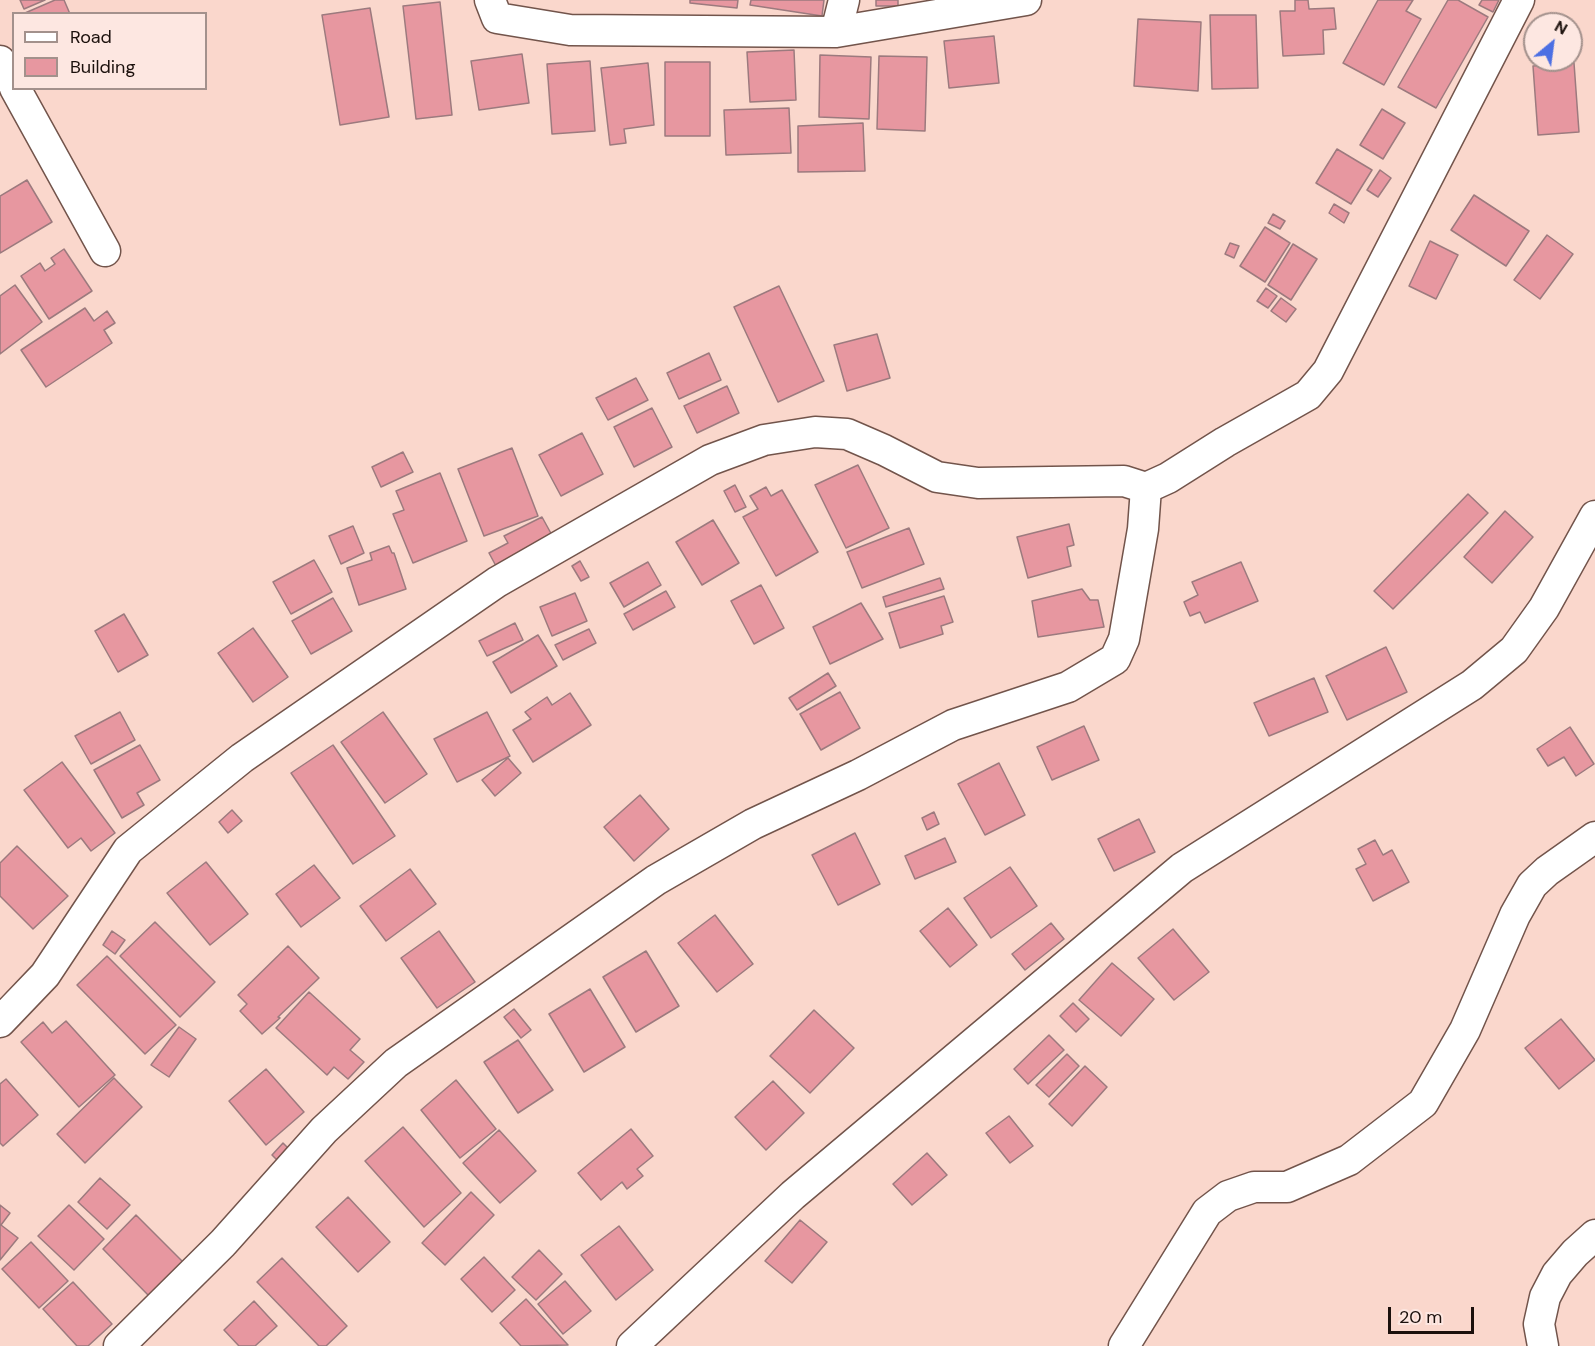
<!DOCTYPE html>
<html>
<head>
<meta charset="utf-8">
<style>
  body { margin:0 }
  #map { position:relative; width:1595px; height:1346px; overflow:hidden; background:#fad7cc; font-family:"DM Sans",sans-serif }
  canvas { display:block }
  .legend { position:absolute; left:12px; top:12px; width:195px; height:78px; box-sizing:border-box; background:#fde7e1; border:2px solid #a3918c; margin:0; padding:8px 10px; list-style:none; font-size:18px; color:#1b100c }
  .legend li { display:flex; align-items:center; gap:12px; height:30px }
  .legend b { width:30px; border:2px solid #a3918c }
  .north { position:absolute; left:1523px; top:12px; width:60px; height:60px; box-sizing:border-box; background:#fde7e1; border:2px solid #a3918c; border-radius:50%; rotate:29deg; font-size:16px; font-weight:700; line-height:24px; text-align:center; color:#1b100c }
  .north::after { content:''; display:block; margin:auto; width:21px; height:27px; background:#4c6fe3; clip-path:polygon(50% 0,100% 100%,50% 72%,0 100%) }
  .scale { position:absolute; left:1388px; top:1307px; width:86px; height:27px; box-sizing:border-box; border:3px solid #1b100c; border-top:0; padding-left:8px; font-size:18px; line-height:21px; white-space:nowrap; color:#1b100c; -webkit-text-stroke:4px #fde7e1; paint-order:stroke }
</style>
</head>
<body>
<div id="map">
<canvas width="1595" height="1346"></canvas>
<ul class="legend">
<li><b style="height:8px;background:#fff"></b>Road</li>
<li><b style="height:16px;background:#e797a0"></b>Building</li>
</ul>
<div class="north">N</div>
<div class="scale">20 m</div>
</div>
<script>
const ctx = document.querySelector('canvas').getContext('2d');
ctx.lineJoin = 'round';
function fill(path, color) { ctx.fillStyle = color; ctx.fill(path, 'evenodd'); }
function stroke(path, color, width, dash) { ctx.strokeStyle = color; ctx.lineWidth = width; ctx.lineCap = dash ? 'butt' : 'round'; ctx.setLineDash(dash || []); ctx.stroke(path); }
const building = new Path2D(`
  M 20,0 L 45,0 L 24,9 Z
  M 55,0 L 64,0 L 70,14 L 25,13 Z
  M 690,0 L 738,0 L 737,8 L 690,3 Z
  M 751,0 L 824,0 L 822,16 L 750,5 Z
  M 876,0 L 898,0 L 898,6 L 876,6 Z
  M 1295,0 L 1308,0 L 1309,9 L 1334,8 L 1336,29 L 1323,30 L 1324,54 L 1283,56 L 1280,11 L 1295,11 Z
  M 1378,0 L 1413,0 L 1406,11 L 1421,19 L 1384,85 L 1343,63 Z
  M 1448,0 L 1458,0 L 1488,17 L 1436,108 L 1398,87 Z
  M 1482,0 L 1499,0 L 1493,12 L 1479,5 Z
  M 440,2 L 452,115 L 416,119 L 403,6 Z
  M 370,8 L 389,117 L 340,125 L 322,15 Z
  M 1210,15 L 1256,15 L 1258,88 L 1212,89 Z
  M 1138,19 L 1201,22 L 1198,91 L 1134,86 Z
  M 994,36 L 999,83 L 949,88 L 944,41 Z
  M 794,50 L 796,100 L 750,102 L 747,52 Z
  M 522,54 L 529,103 L 479,110 L 471,61 Z
  M 820,55 L 871,57 L 869,119 L 819,117 Z
  M 879,56 L 927,57 L 925,131 L 877,129 Z
  M 590,61 L 595,131 L 552,134 L 547,64 Z
  M 665,62 L 710,62 L 710,136 L 665,136 Z
  M 648,63 L 654,125 L 624,129 L 626,143 L 610,145 L 601,68 Z
  M 1574,63 L 1579,132 L 1538,135 L 1533,66 Z
  M 789,108 L 791,153 L 726,155 L 724,110 Z
  M 1382,109 L 1405,123 L 1383,159 L 1360,145 Z
  M 863,123 L 865,171 L 798,172 L 798,126 Z
  M 1337,149 L 1372,170 L 1351,204 L 1316,183 Z
  M 1380,170 L 1391,178 L 1378,197 L 1367,190 Z
  M 27,180 L 52,222 L 0,253 L 0,196 Z
  M 1474,195 L 1529,231 L 1506,266 L 1451,230 Z
  M 1334,204 L 1349,213 L 1344,223 L 1329,213 Z
  M 1273,214 L 1285,221 L 1280,229 L 1268,223 Z
  M 1265,227 L 1290,243 L 1265,282 L 1240,266 Z
  M 1547,235 L 1573,254 L 1540,299 L 1514,280 Z
  M 1430,241 L 1458,255 L 1436,299 L 1409,286 Z
  M 1230,243 L 1239,246 L 1234,258 L 1225,254 Z
  M 1293,244 L 1317,259 L 1291,300 L 1268,285 Z
  M 64,249 L 92,291 L 49,319 L 21,276 L 40,263 L 45,271 L 55,264 L 51,258 Z
  M 15,285 L 42,322 L 0,354 L 0,296 Z
  M 779,286 L 824,381 L 778,402 L 734,307 Z
  M 1266,288 L 1277,296 L 1268,308 L 1257,301 Z
  M 1281,298 L 1296,309 L 1286,322 L 1271,311 Z
  M 85,308 L 94,321 L 107,311 L 115,323 L 104,330 L 112,343 L 46,387 L 21,350 Z
  M 877,334 L 890,378 L 847,391 L 834,345 Z
  M 709,353 L 721,380 L 679,399 L 667,373 Z
  M 636,378 L 648,400 L 608,420 L 596,398 Z
  M 727,386 L 739,413 L 697,433 L 684,406 Z
  M 652,408 L 672,447 L 634,467 L 614,427 Z
  M 582,433 L 603,474 L 561,496 L 539,455 Z
  M 512,448 L 538,516 L 484,536 L 458,469 Z
  M 403,452 L 413,472 L 381,487 L 372,467 Z
  M 858,465 L 889,528 L 846,548 L 815,485 Z
  M 440,473 L 467,541 L 413,563 L 393,514 L 404,510 L 396,491 Z
  M 735,485 L 746,507 L 735,512 L 724,491 Z
  M 766,487 L 771,496 L 782,490 L 818,552 L 776,576 L 743,517 L 758,509 L 750,496 Z
  M 1468,494 L 1488,513 L 1393,609 L 1374,591 Z
  M 1505,511 L 1533,537 L 1492,583 L 1464,557 Z
  M 542,517 L 553,537 L 496,566 L 489,553 L 508,543 L 504,536 Z
  M 713,520 L 739,563 L 702,585 L 676,542 Z
  M 1069,524 L 1074,545 L 1067,547 L 1071,566 L 1028,578 L 1017,537 Z
  M 353,526 L 364,553 L 341,564 L 329,536 Z
  M 909,528 L 924,564 L 862,588 L 847,552 Z
  M 389,546 L 392,553 L 394,553 L 406,589 L 359,605 L 347,568 L 372,560 L 370,553 Z
  M 314,560 L 332,592 L 291,614 L 273,582 Z
  M 580,561 L 589,577 L 581,581 L 572,566 Z
  M 648,562 L 661,585 L 624,607 L 610,583 Z
  M 1241,562 L 1258,601 L 1205,623 L 1200,612 L 1190,616 L 1184,602 L 1198,595 L 1192,582 Z
  M 940,578 L 944,589 L 886,607 L 883,597 Z
  M 761,585 L 784,628 L 754,644 L 731,601 Z
  M 1082,589 L 1090,600 L 1098,600 L 1104,627 L 1038,637 L 1032,601 Z
  M 666,591 L 675,607 L 633,630 L 624,614 Z
  M 575,593 L 587,621 L 552,636 L 540,607 Z
  M 944,596 L 953,622 L 941,626 L 943,634 L 900,648 L 889,613 Z
  M 333,598 L 352,631 L 311,654 L 292,621 Z
  M 861,603 L 883,639 L 830,664 L 813,627 Z
  M 124,614 L 148,655 L 118,672 L 95,631 Z
  M 515,623 L 523,640 L 487,656 L 479,641 Z
  M 253,628 L 288,677 L 253,702 L 218,653 Z
  M 589,629 L 596,643 L 563,660 L 555,645 Z
  M 538,635 L 557,666 L 511,693 L 493,662 Z
  M 1386,647 L 1407,692 L 1347,720 L 1326,676 Z
  M 828,673 L 836,686 L 797,710 L 789,698 Z
  M 1314,678 L 1328,712 L 1269,736 L 1254,703 Z
  M 840,692 L 860,728 L 821,750 L 800,714 Z
  M 570,693 L 591,725 L 533,762 L 513,730 L 531,719 L 525,712 L 547,697 L 552,705 Z
  M 120,712 L 135,740 L 91,764 L 75,736 Z
  M 383,712 L 427,774 L 385,803 L 341,742 Z
  M 487,712 L 510,756 L 457,782 L 434,739 Z
  M 1084,726 L 1099,760 L 1052,780 L 1037,747 Z
  M 1570,727 L 1594,764 L 1576,776 L 1564,757 L 1548,766 L 1537,749 Z
  M 140,745 L 160,780 L 137,793 L 144,805 L 122,818 L 94,770 Z
  M 333,745 L 395,836 L 353,864 L 291,773 Z
  M 508,758 L 521,773 L 495,796 L 482,780 Z
  M 62,762 L 115,833 L 91,851 L 81,838 L 68,848 L 24,790 Z
  M 999,763 L 1025,815 L 985,835 L 958,784 Z
  M 640,795 L 669,829 L 634,861 L 604,827 Z
  M 232,810 L 242,821 L 228,833 L 219,822 Z
  M 934,812 L 939,824 L 927,830 L 922,818 Z
  M 1139,819 L 1155,852 L 1114,871 L 1098,839 Z
  M 855,833 L 880,884 L 838,905 L 812,855 Z
  M 945,838 L 956,862 L 915,879 L 905,856 Z
  M 1375,840 L 1383,855 L 1392,850 L 1409,882 L 1373,901 L 1356,869 L 1366,864 L 1358,849 Z
  M 17,846 L 68,896 L 33,929 L 0,896 L 0,863 Z
  M 206,862 L 248,914 L 210,945 L 167,893 Z
  M 314,865 L 340,898 L 301,927 L 276,894 Z
  M 1010,867 L 1037,906 L 991,938 L 964,898 Z
  M 410,869 L 436,904 L 386,941 L 360,906 Z
  M 948,908 L 977,945 L 950,967 L 920,931 Z
  M 715,915 L 753,964 L 717,992 L 678,943 Z
  M 155,922 L 215,982 L 180,1017 L 120,956 Z
  M 1051,923 L 1064,939 L 1025,970 L 1012,954 Z
  M 1173,929 L 1209,972 L 1174,1000 L 1138,958 Z
  M 112,931 L 125,940 L 115,954 L 103,945 Z
  M 439,931 L 475,982 L 437,1008 L 401,958 Z
  M 288,946 L 319,978 L 278,1017 L 280,1018 L 262,1034 L 240,1011 L 247,1004 L 238,995 Z
  M 646,951 L 679,1006 L 636,1032 L 603,977 Z
  M 107,956 L 176,1025 L 145,1054 L 77,985 Z
  M 1112,963 L 1154,999 L 1121,1036 L 1079,1000 Z
  M 590,989 L 625,1047 L 584,1072 L 549,1014 Z
  M 309,992 L 360,1039 L 350,1050 L 364,1062 L 348,1079 L 334,1067 L 327,1075 L 276,1028 Z
  M 1073,1003 L 1089,1019 L 1076,1032 L 1060,1016 Z
  M 514,1009 L 531,1030 L 521,1038 L 504,1017 Z
  M 814,1010 L 854,1048 L 810,1093 L 770,1056 Z
  M 1561,1019 L 1595,1060 L 1559,1089 L 1525,1048 Z
  M 66,1021 L 115,1075 L 79,1107 L 21,1042 L 43,1022 L 52,1033 Z
  M 179,1027 L 196,1039 L 169,1077 L 151,1065 Z
  M 1049,1035 L 1064,1050 L 1028,1084 L 1014,1069 Z
  M 518,1040 L 553,1090 L 518,1113 L 484,1062 Z
  M 1067,1054 L 1079,1066 L 1049,1097 L 1036,1085 Z
  M 1085,1066 L 1107,1087 L 1072,1126 L 1049,1104 Z
  M 266,1069 L 304,1112 L 266,1145 L 229,1101 Z
  M 114,1078 L 142,1107 L 85,1163 L 57,1134 Z
  M 6,1079 L 38,1115 L 3,1146 L 0,1143 L 0,1084 Z
  M 456,1080 L 496,1129 L 460,1158 L 421,1110 Z
  M 773,1081 L 804,1113 L 766,1150 L 735,1117 Z
  M 1009,1116 L 1033,1146 L 1010,1163 L 986,1133 Z
  M 403,1127 L 461,1193 L 424,1227 L 365,1161 Z
  M 631,1129 L 653,1156 L 637,1169 L 643,1176 L 627,1189 L 622,1182 L 601,1200 L 578,1173 Z
  M 499,1130 L 536,1171 L 500,1203 L 463,1163 Z
  M 283,1143 L 295,1155 L 284,1167 L 272,1155 Z
  M 927,1153 L 947,1175 L 912,1205 L 893,1184 Z
  M 100,1178 L 130,1205 L 107,1229 L 78,1202 Z
  M 471,1192 L 494,1215 L 445,1265 L 422,1243 Z
  M 348,1197 L 390,1242 L 358,1272 L 316,1227 Z
  M 0,1205 L 10,1213 L 1,1225 L 18,1238 L 0,1260 Z
  M 69,1205 L 104,1239 L 74,1270 L 38,1236 Z
  M 136,1215 L 183,1262 L 149,1296 L 103,1249 Z
  M 800,1220 L 827,1242 L 792,1283 L 765,1261 Z
  M 619,1226 L 653,1270 L 616,1300 L 581,1255 Z
  M 31,1242 L 68,1281 L 39,1308 L 2,1269 Z
  M 539,1250 L 562,1274 L 536,1300 L 512,1277 Z
  M 484,1257 L 515,1290 L 492,1312 L 461,1279 Z
  M 282,1258 L 347,1326 L 326,1346 L 319,1346 L 257,1282 Z
  M 565,1281 L 591,1311 L 563,1334 L 538,1304 Z
  M 73,1282 L 112,1324 L 88,1346 L 77,1346 L 43,1309 Z
  M 526,1299 L 568,1345 L 521,1346 L 500,1323 Z
  M 254,1301 L 277,1326 L 255,1346 L 239,1346 L 224,1330 Z`);
fill(building, '#e797a0');
stroke(building, '#9c7a7e', 1.5);
const minor = new Path2D(`
  M 490,0 L 497,18 L 570,30 L 836,32 L 1026,0
  M 836,32 L 844,0
  M 0,61 L 14,85
  M 15,88 L 105,251
  M 0,1022 L 45,975 L 128,850 L 242,758 L 497,582 L 710,460 L 764,440 L 815,432 L 847,434 L 884,450 L 937,477 L 978,483 L 1124,481 L 1146,488 L 1168,478 L 1225,442 L 1308,395 L 1328,371 L 1519,0
  M 119,1346 L 223,1243 L 324,1130 L 396,1063 L 656,880 L 753,824 L 858,775 L 953,725 L 1068,687 L 1115,659 L 1124,639 L 1143,529 L 1146,488
  M 632,1346 L 793,1195 L 1182,868 L 1472,685 L 1514,650 L 1544,608 L 1595,516
  M 1124,1346 L 1207,1212 L 1228,1196 L 1254,1187 L 1287,1187 L 1349,1160 L 1423,1103 L 1465,1030 L 1515,915 L 1532,885 L 1547,871 L 1595,837
  M 1543,1346 L 1539,1324 L 1545,1297 L 1557,1274 L 1575,1253 L 1595,1235`);
stroke(minor, '#72544b', 33);
stroke(minor, '#fff', 30);
</script>
</body>
</html>
